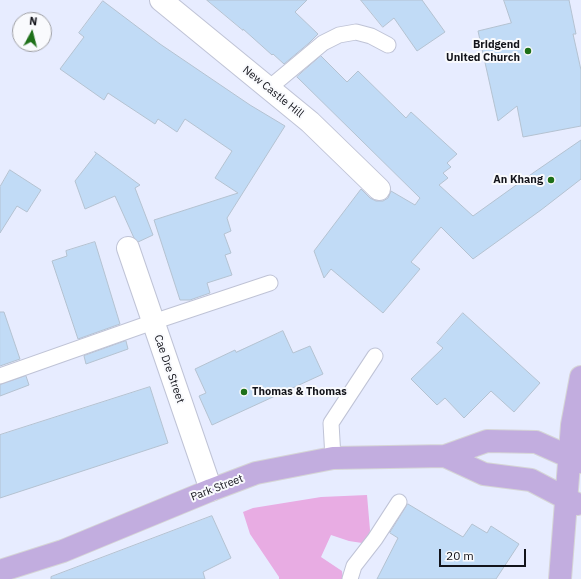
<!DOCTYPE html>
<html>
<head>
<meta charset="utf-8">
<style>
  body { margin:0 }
  #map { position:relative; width:581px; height:579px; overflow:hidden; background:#e7ecff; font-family:"IBM Plex Sans",sans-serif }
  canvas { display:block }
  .north { position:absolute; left:12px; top:12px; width:40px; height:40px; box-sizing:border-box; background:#f9fafd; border:1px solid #9d9ea3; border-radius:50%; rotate:7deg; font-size:11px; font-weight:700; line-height:16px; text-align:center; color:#13141b }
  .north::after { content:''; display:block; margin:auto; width:14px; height:18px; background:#1e7019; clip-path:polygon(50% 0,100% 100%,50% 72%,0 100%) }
  .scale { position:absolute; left:439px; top:549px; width:87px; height:18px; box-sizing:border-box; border:2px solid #13141b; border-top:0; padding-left:5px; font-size:12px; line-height:14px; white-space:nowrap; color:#13141b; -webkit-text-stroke:3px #f9fafd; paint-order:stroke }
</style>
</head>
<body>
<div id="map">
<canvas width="581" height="579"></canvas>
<div class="north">N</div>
<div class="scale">20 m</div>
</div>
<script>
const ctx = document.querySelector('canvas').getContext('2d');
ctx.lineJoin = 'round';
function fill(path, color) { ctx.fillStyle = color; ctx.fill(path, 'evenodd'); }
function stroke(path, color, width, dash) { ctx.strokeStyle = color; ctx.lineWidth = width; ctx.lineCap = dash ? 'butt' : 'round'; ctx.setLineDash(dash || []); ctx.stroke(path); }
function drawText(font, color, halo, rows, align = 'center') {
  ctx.font = font + ' "IBM Plex Sans",sans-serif'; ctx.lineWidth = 4; ctx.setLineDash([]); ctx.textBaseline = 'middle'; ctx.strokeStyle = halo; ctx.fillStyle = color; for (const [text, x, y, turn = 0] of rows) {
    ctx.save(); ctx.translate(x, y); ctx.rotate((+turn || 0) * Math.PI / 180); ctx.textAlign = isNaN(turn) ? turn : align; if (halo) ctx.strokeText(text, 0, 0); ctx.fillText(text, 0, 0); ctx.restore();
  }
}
fill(new Path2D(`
  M 367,495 L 370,530 L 369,539 L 362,543 L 349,541 L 331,535 L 321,557 L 342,571 L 343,579 L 279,579 L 279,577 L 250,534 L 243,512 L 253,508 L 321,497 Z`), '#e8ace3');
const building = new Path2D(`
  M 207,0 L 307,0 L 295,12 L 318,34 L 309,43 L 284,64 L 273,54 L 272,55 L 243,29 L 243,30 Z
  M 361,0 L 422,0 L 445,32 L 417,51 L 394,18 L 383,27 Z
  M 504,0 L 569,0 L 576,34 L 573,34 L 581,70 L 581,126 L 523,137 L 517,106 L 498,121 L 478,31 L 511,23 Z
  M 103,1 L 160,44 L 250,105 L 285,126 L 227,218 L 231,231 L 224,234 L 231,253 L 225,255 L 232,275 L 207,283 L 210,293 L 190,300 L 180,300 L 154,220 L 238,193 L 215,178 L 232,151 L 185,119 L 177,132 L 158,119 L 155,124 L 108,93 L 104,100 L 60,69 L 84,37 L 79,33 Z
  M 321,56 L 347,82 L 358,71 L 406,118 L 411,112 L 457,154 L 447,163 L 451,167 L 443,173 L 448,178 L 439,185 L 473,216 L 533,173 L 581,140 L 581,179 L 541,210 L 473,259 L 441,227 L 411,262 L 420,269 L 383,313 L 331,269 L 324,278 L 314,251 L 361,189 L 370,198 L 376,201 L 383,201 L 388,198 L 391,191 L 415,205 L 420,198 L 297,77 Z
  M 95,152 L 140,185 L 135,188 L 153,235 L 138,242 L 134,238 L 115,196 L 85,209 L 75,181 L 96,154 Z
  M 10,170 L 41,190 L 27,212 L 17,206 L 0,233 L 0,187 Z
  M 95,242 L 120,324 L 78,339 L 52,261 L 67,256 L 66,251 Z
  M 0,312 L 4,312 L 20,359 L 0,366 Z
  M 463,313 L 540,383 L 514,412 L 491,391 L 464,418 L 445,398 L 437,405 L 411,379 L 443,348 L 437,343 Z
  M 283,331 L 293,353 L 310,346 L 323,374 L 212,425 L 199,396 L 206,393 L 195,369 L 235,350 L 236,352 Z
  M 126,341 L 128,349 L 86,364 L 84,356 Z
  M 26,376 L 29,385 L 0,396 L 0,385 Z
  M 150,387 L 168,443 L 0,498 L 0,435 Z
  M 408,504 L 463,537 L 472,524 L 487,533 L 491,526 L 519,544 L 496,579 L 377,579 L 398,538 L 390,533 Z
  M 212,516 L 231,558 L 203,572 L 205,579 L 51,579 L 51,577 Z`);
fill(building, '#c1dbf6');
stroke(building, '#b4c2d1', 1);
const lane = new Path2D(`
  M 269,88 L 323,43 L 339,35 L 356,32 L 371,36 L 388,45
  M 0,376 L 153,322 L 270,283
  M 333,458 L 331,423 L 375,356
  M 350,579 L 354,566 L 375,539 L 399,502`);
const street = new Path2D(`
  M 161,0 L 310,122 L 379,189
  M 128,248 L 211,490`);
const primary = new Path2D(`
  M 445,456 L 484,474 L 531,480 L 577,504
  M 0,571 L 63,551 L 211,490 L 256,473 L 333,458 L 445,456 L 487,441 L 536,442 L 581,462
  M 560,579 L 572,425 L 581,377`);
stroke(lane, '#bfc3d6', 17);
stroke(street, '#bfc3d6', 24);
stroke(primary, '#d5d5d6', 24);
stroke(lane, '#fff', 15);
stroke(street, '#fff', 22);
stroke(primary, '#c2addf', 22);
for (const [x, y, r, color] of [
  [528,51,4,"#1e7019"],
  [551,180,4,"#1e7019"],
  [244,392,4,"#1e7019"]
]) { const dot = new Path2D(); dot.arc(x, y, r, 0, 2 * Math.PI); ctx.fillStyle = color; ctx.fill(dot); stroke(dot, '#f9fafd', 1.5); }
drawText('bold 11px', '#13141b', '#f9fafd', [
  ["Bridgend",520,45],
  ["United Church",520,58],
  ["An Khang",543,180],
  ["Thomas & Thomas",252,392,"left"]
], 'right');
drawText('11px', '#13141b', '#f9fafd', [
  ["New Castle Hill",273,92,39],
  ["Cae Dre Street",169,369,71],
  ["Park Street",217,488,-21]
]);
</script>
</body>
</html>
